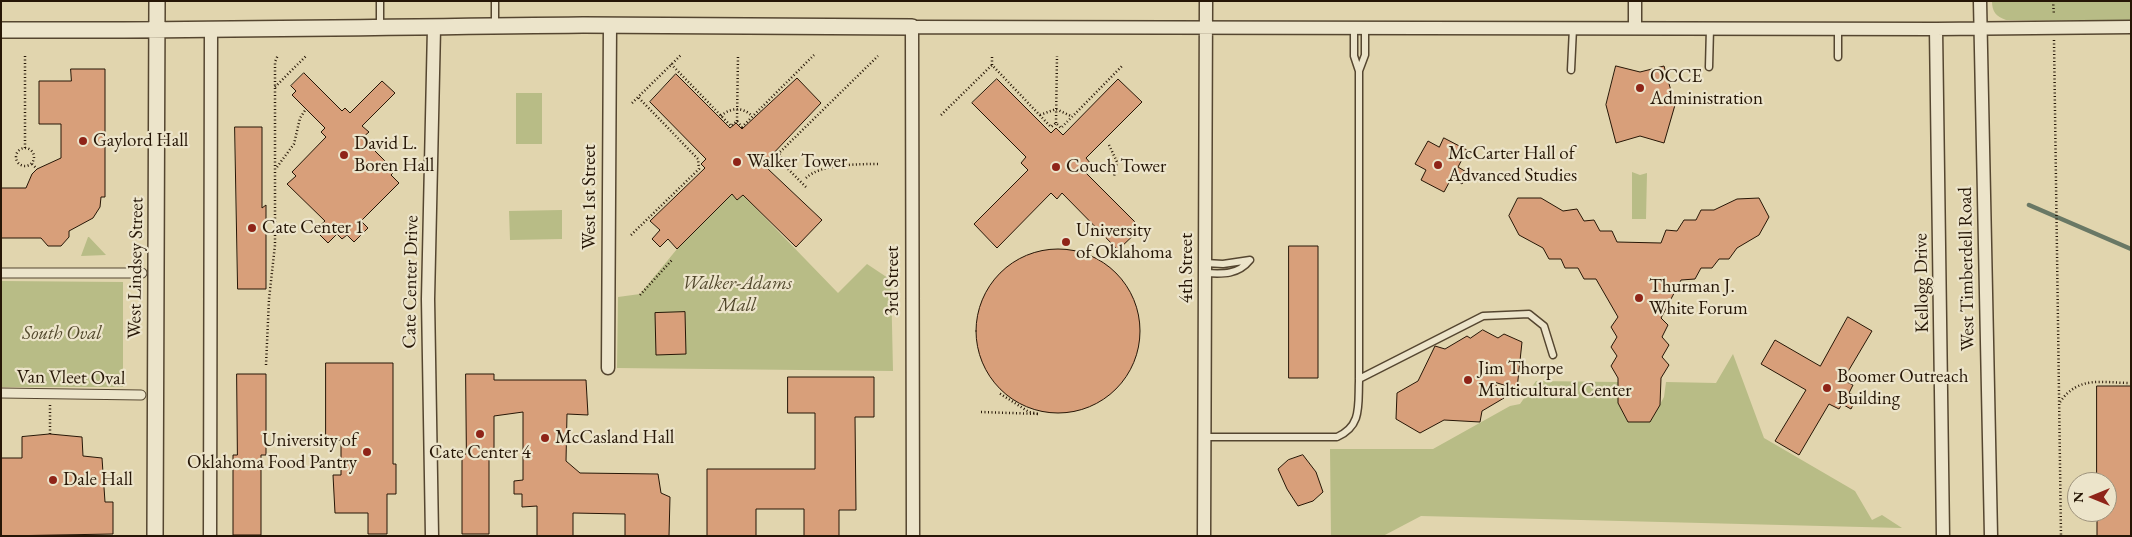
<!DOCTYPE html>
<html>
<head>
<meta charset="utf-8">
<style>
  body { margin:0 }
  #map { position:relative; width:2132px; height:537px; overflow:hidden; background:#e1d5ae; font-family:"EB Garamond",serif }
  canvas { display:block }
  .frame { position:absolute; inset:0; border:2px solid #261606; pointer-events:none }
  .north { position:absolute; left:2067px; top:472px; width:50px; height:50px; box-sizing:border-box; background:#ece4ca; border:1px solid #9d927c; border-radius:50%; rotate:270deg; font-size:14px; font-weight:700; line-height:20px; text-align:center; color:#261606 }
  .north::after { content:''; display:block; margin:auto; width:18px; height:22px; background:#8f2418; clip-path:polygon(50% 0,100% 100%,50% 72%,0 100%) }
</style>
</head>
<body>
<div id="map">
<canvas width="2132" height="537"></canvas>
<div class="frame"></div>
<div class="north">N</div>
</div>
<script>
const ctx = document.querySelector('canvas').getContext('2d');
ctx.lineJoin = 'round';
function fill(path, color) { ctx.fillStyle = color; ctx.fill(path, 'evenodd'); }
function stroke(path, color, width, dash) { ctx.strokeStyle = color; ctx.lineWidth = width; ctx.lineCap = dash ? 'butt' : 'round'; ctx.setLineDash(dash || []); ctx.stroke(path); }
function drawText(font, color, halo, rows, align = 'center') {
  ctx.font = font + ' "EB Garamond",serif'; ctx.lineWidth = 4.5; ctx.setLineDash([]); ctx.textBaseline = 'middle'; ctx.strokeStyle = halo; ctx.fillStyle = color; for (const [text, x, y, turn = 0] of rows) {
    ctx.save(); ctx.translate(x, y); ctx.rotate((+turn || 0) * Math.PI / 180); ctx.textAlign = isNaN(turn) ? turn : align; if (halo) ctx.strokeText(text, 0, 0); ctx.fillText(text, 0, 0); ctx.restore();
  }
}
fill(new Path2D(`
  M 1992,1 L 2131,1 L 2131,21 L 2006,20 C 1996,16 1992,12 1992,1 Z
  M 542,93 L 542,144 L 516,144 L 516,93 Z
  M 1632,172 L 1640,175 L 1647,173 L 1646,219 L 1632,219 Z
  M 732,194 L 737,200 L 743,195 L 838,293 L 867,264 L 891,280 L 893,371 L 617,368 L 618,297 L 640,294 L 677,249 Z
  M 562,210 L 562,239 L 510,240 L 509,211 Z
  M 88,237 L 89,237 L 106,255 L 81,256 Z
  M 1,281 L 123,282 L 123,387 L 1,387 Z
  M 1733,354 L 1764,438 L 1855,491 L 1872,520 L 1882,515 L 1902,528 L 1421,516 L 1383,536 L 1331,536 L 1330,449 L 1433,449 L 1510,406 L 1520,404 L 1536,381 L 1618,382 L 1618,403 L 1628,422 L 1650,422 L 1664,397 L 1666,382 L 1716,383 Z`), '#b8bc86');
stroke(new Path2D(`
  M 2029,205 L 2131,249`), '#697865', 4.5);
const building = new Path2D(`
  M 1616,66 L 1640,72 L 1664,66 L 1675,105 L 1664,143 L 1640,136 L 1616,143 L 1606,105 Z
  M 71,69 L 105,69 L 105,197 L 101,197 L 100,207 L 93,218 L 69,231 L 69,237 L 61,246 L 48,246 L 41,238 L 1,238 L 1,188 L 26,188 L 32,174 L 37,169 L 61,158 L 61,124 L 39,124 L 39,81 L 71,81 Z
  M 304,73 L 342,111 L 345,108 L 350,113 L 382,81 L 395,93 L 362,126 L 369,132 L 362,138 L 395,171 L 391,175 L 399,183 L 361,221 L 368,228 L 354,242 L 347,235 L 342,239 L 337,234 L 328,243 L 315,230 L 325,221 L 287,184 L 296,176 L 292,172 L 326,137 L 321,132 L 325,128 L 292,95 L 296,91 L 291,86 Z
  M 676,74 L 730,128 L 736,123 L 742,129 L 797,78 L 821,103 L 769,158 L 773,164 L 768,169 L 822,220 L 796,247 L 743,195 L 737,200 L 732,194 L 677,249 L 668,239 L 660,247 L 652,239 L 660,230 L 650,221 L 705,168 L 701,164 L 706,159 L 650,102 Z
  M 997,79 L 1051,133 L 1056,128 L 1063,135 L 1118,79 L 1142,102 L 1086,158 L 1091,164 L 1084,171 L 1141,228 L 1118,250 L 1062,193 L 1057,199 L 1051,193 L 997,248 L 974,224 L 1028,170 L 1021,163 L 1026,157 L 972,103 Z
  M 235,127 L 262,127 L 262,208 L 266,205 L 266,289 L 238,289 Z
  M 1444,138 L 1467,150 L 1458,167 L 1468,173 L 1462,184 L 1452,177 L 1444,192 L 1421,180 L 1426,170 L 1415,164 L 1428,141 L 1439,147 Z
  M 1518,198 L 1541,198 L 1563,211 L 1577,209 L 1584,221 L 1594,220 L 1600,231 L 1612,231 L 1617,242 L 1661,243 L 1666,230 L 1677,231 L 1684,220 L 1696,220 L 1701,210 L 1714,210 L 1737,199 L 1759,198 L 1769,217 L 1759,235 L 1737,248 L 1729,259 L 1719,259 L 1712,268 L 1701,268 L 1695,279 L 1681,280 L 1661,318 L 1668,325 L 1662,337 L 1669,345 L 1662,357 L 1669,365 L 1661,378 L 1660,405 L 1650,422 L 1628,422 L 1618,403 L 1618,378 L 1611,366 L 1617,356 L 1611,347 L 1617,337 L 1611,327 L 1618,317 L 1596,279 L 1584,279 L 1578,268 L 1565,268 L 1561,259 L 1549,259 L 1543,248 L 1519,235 L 1509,216 Z
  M 1289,246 L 1318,246 L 1318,378 L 1289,378 Z
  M976 331a82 82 0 1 1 164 0a82 82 0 1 1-164 0Z
  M 685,312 L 686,354 L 656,355 L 655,313 Z
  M 1848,317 L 1872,331 L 1843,380 L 1853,385 L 1849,393 L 1857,397 L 1851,409 L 1842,404 L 1839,409 L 1829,404 L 1799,455 L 1775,441 L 1806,390 L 1761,364 L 1775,340 L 1820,366 Z
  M 1483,330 L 1498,338 L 1504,334 L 1522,342 L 1517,389 L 1494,382 L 1504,398 L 1482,411 L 1480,422 L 1444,420 L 1420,433 L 1396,419 L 1397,393 L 1418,381 L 1435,346 L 1445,349 L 1467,336 L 1470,338 Z
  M 326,363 L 393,363 L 393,464 L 396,464 L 396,494 L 387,494 L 387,534 L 368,534 L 368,513 L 335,513 L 333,475 L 341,475 L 341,440 L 326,440 Z
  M 237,374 L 266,374 L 266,455 L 261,455 L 261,535 L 233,535 L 233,455 L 237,455 Z
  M 466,374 L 494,374 L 494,380 L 586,380 L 588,415 L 567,414 L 566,461 L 580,473 L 658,474 L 661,493 L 670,497 L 669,536 L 625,536 L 625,514 L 573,513 L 573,536 L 537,536 L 537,506 L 522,507 L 522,494 L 514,494 L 514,481 L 523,480 L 523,412 L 494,416 L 494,454 L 489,454 L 489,534 L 462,534 L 462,454 L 466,454 Z
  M 788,377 L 874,377 L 874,417 L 855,417 L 856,510 L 839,510 L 839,536 L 804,536 L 804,509 L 756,509 L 756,536 L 707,536 L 707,469 L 815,469 L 815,413 L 788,413 Z
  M 2097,386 L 2131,386 L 2131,536 L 2097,536 L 2097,512 L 2107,512 L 2107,482 L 2097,482 Z
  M 50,434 L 82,437 L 83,456 L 102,458 L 105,502 L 113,502 L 113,534 L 1,536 L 1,458 L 22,458 L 22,437 Z
  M 1303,455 L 1316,472 L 1323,492 L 1313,501 L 1298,506 L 1287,489 L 1278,469 L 1288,460 Z`);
fill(building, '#d89f7a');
stroke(building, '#261606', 1);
const service = new Path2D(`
  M 380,1 L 380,27
  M 495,1 L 495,26
  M 1354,27 L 1354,56 L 1359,71 L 1365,55 L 1365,27
  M 1838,29 L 1838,57
  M 1709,67 L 1710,28
  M 1571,70 L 1573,28
  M 1205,273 C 1223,274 1238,275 1250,260 L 1223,264 L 1205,263
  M 1359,379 L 1483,316 L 1529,314 L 1544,326 L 1553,355
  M 1204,437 L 1337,437 C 1362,426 1358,406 1359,381 L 1359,71`);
const pedestrian = new Path2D(`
  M 1,273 L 142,273
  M 1,393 L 141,395`);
const minor = new Path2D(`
  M 1980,1 L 1991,536
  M 1635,27 L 1635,1
  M 1936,29 L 1943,536
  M 608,368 L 610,25
  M 210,536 L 211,31
  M 432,536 L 428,299 L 434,28
  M 913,536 L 912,27 L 1936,29 L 2131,27
  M 1204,536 L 1206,1`);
const tertiary = new Path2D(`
  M 1,30 C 195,31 389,27 583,25 C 693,25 803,26 912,27
  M 155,536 L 157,1`);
stroke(service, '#554630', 9);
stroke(pedestrian, '#554630', 11);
stroke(minor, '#554630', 15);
stroke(tertiary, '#554630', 18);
stroke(new Path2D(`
  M 2053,1 L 2054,15
  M 2054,40 L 2061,536
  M 992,57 L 992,65 L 1051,127 L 1056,123 L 1061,128 L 1122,66
  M 671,64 L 731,126 L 737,121 L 742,127 L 814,55
  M 275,87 L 307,55
  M 632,103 L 681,55
  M 941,115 L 992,65
  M 1040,115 L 1056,109 L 1071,116
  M 721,116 C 731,107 743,107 752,116
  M 737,121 L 738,55
  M 1056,123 L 1057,56
  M 1109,145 L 1117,162 L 1114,176
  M16 157a9 9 0 1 1 18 0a9 9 0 1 1-18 0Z
  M 25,148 L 25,56
  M 32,164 L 37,169
  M 277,167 L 294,144 L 300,118 L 306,109
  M 806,178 C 820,164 859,164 880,164
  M 806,187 L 785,166 L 779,153 L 878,56
  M 631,235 L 699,169 L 698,159 L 638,97
  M 640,295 L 672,260
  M 266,365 L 269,299 L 275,245 L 275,62 L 278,55
  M 2060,402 C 2079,375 2102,383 2131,383
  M 981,412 L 1039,414 L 1029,412 L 999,393
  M 50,434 L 50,405`), '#261606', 2.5, [1, 2.5]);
stroke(service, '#ece4ca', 6);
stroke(pedestrian, '#ece4ca', 9);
stroke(minor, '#ece4ca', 12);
stroke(tertiary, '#ece4ca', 15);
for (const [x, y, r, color] of [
  [1640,88,5,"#8f2418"],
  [83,141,5,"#8f2418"],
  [344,155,5,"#8f2418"],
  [737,162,5,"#8f2418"],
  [1438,165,5,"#8f2418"],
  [1056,167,5,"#8f2418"],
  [252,228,5,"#8f2418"],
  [1066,242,5,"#8f2418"],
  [1639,298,5,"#8f2418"],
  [1468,380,5,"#8f2418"],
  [1827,388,5,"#8f2418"],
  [480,434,5,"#8f2418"],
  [545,438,5,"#8f2418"],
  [367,452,5,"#8f2418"],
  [53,480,5,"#8f2418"]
]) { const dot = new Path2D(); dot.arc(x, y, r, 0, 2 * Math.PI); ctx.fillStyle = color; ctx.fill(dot); stroke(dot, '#ece4ca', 2); }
drawText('19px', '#261606', '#ece4ca', [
  ["OCCE",1650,77],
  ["Administration",1650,99],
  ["Gaylord Hall",93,141],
  ["David L.",354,144],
  ["Boren Hall",354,166],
  ["McCarter Hall of",1448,154],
  ["Advanced Studies",1448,176],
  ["Walker Tower",747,162],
  ["Couch Tower",1066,167],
  ["Cate Center 1",262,228],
  ["University",1076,231],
  ["of Oklahoma",1076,253],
  ["Thurman J.",1649,287],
  ["White Forum",1649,309],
  ["Jim Thorpe",1478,369],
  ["Multicultural Center",1478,391],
  ["Boomer Outreach",1837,377],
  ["Building",1837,399],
  ["McCasland Hall",555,438],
  ["University of",357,441,"right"],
  ["Oklahoma Food Pantry",357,463,"right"],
  ["Cate Center 4",480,453,"center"],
  ["Dale Hall",63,480]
], 'left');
drawText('19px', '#261606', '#ece4ca', [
  ["West 1st Street",590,197,-90],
  ["West Lindsey Street",136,268,-89],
  ["4th Street",1187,268,-90],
  ["West Timberdell Road",1967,269,-91],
  ["3rd Street",893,281,-90],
  ["Cate Center Drive",411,282,-89],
  ["Kellogg Drive",1922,283,-91],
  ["Van Vleet Oval",71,378,1]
]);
drawText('italic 19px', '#52482c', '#ece4ca', [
  ["Walker-Adams",737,284],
  ["Mall",737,306],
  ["South Oval",62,334]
]);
</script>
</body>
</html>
